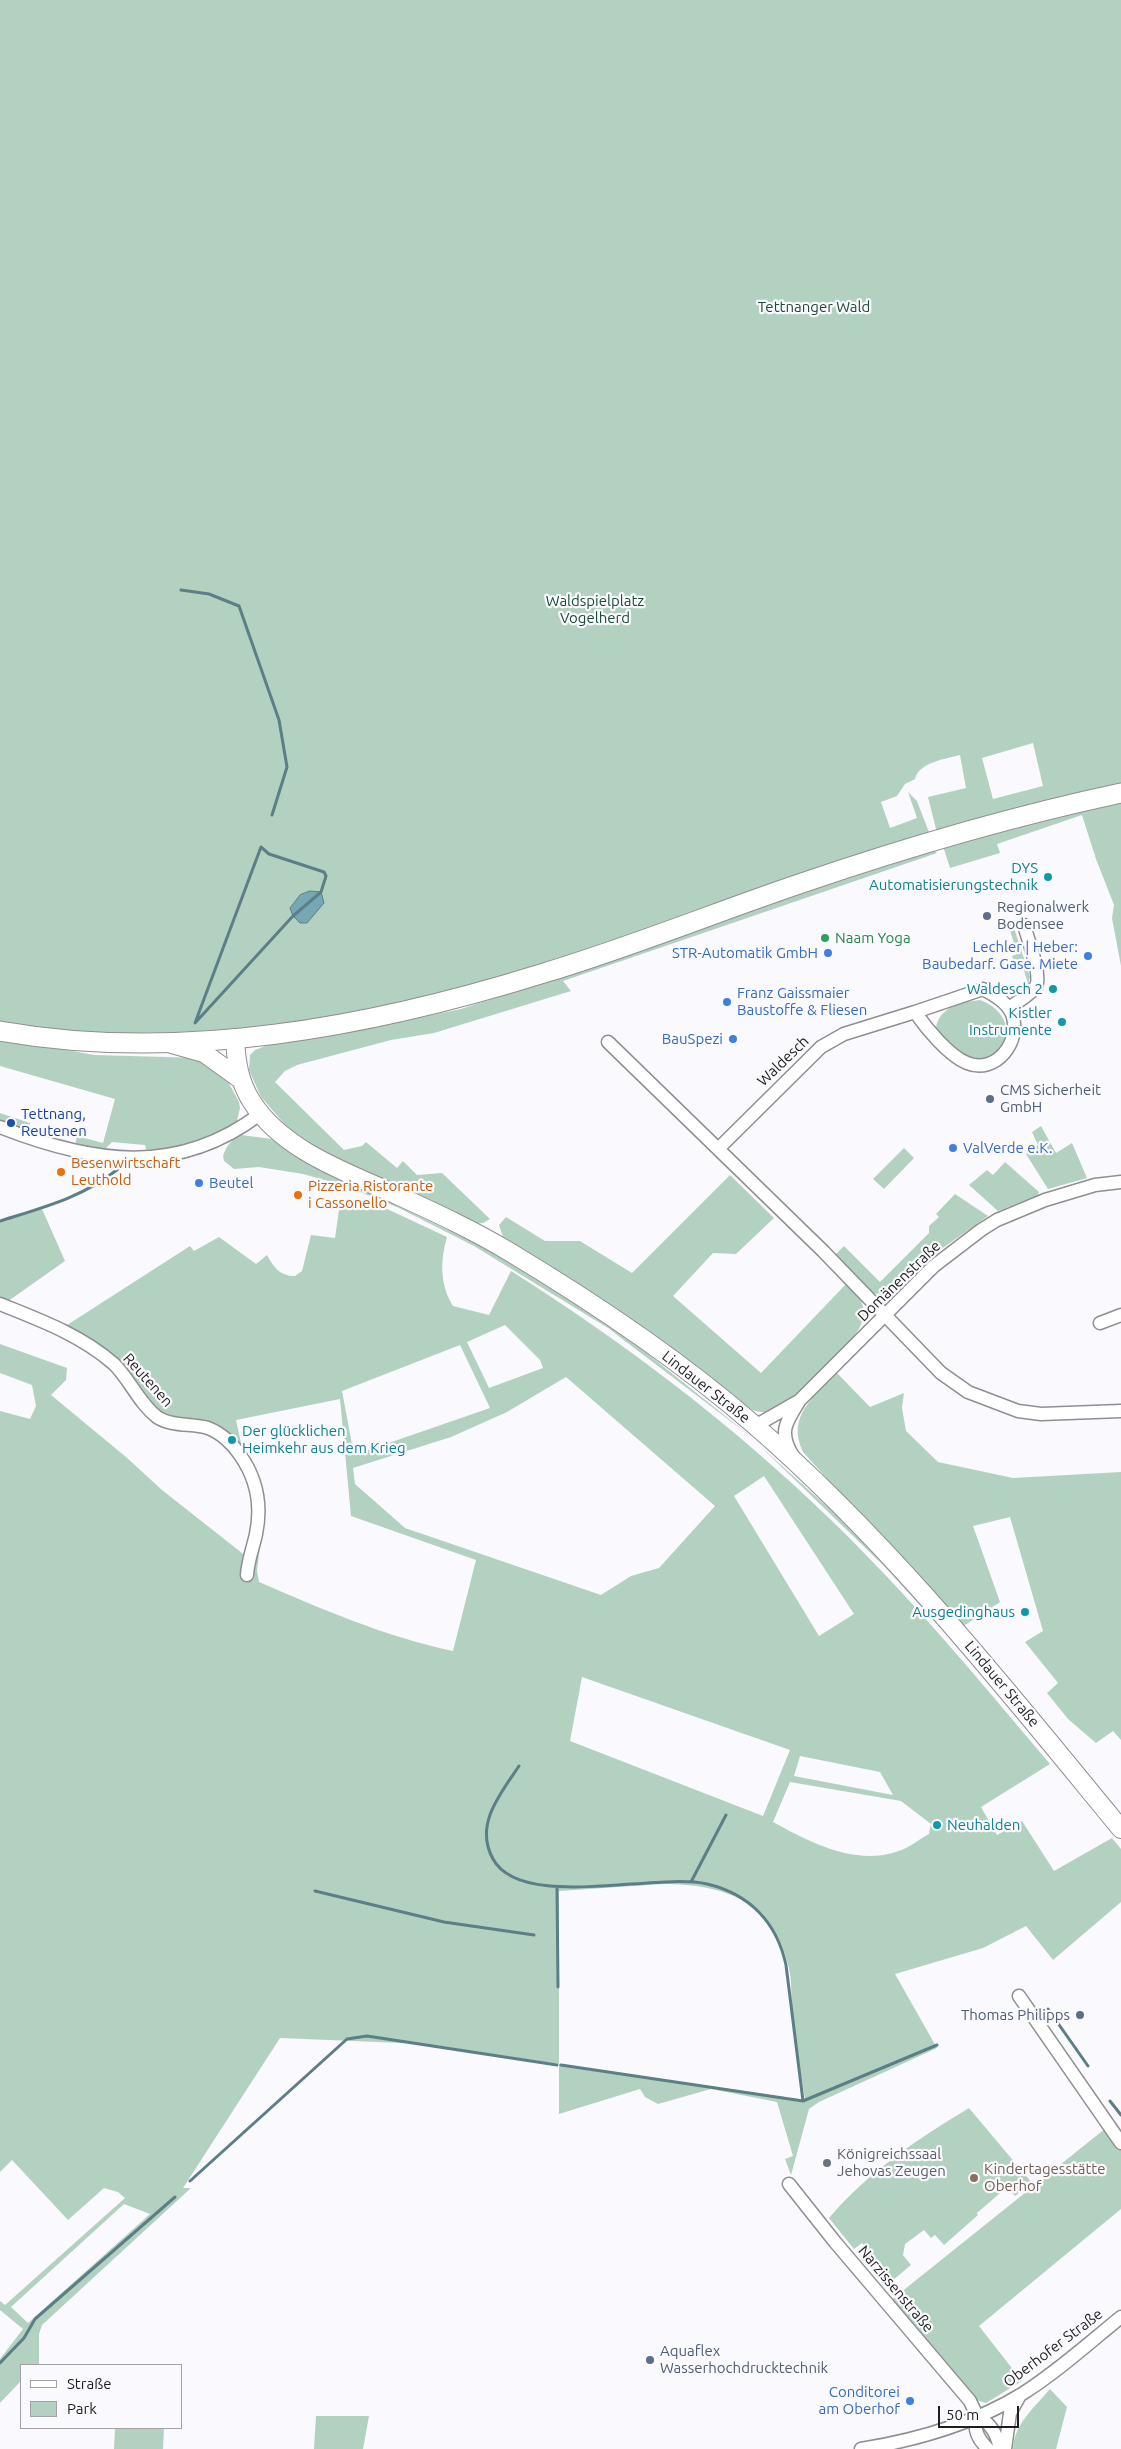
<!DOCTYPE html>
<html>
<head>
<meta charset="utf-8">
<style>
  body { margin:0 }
  #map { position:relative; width:1121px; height:2449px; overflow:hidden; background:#faf9fd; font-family:Ubuntu,sans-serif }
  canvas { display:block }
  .legend { position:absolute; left:20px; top:2364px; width:162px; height:65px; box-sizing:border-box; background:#faf9fd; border:1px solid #a2a1a4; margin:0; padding:6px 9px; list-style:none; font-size:15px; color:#1e1e1f }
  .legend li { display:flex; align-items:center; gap:10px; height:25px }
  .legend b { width:25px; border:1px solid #a2a1a4 }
  .scale { position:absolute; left:938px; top:2406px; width:81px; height:22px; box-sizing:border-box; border:2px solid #1e1e1f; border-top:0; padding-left:6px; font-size:15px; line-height:18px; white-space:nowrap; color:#1e1e1f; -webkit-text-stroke:4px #faf9fd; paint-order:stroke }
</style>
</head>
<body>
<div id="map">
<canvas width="1121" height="2449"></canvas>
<ul class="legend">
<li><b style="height:6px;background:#fff"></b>Straße</li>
<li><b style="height:14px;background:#b3d1c1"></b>Park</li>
</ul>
<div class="scale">50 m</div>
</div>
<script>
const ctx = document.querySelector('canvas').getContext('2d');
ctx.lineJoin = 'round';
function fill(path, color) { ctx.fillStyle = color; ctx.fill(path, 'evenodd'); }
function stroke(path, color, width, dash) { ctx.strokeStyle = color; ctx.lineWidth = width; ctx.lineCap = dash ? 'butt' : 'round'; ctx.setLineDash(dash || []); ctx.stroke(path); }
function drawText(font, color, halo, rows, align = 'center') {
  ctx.font = font + ' Ubuntu,sans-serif'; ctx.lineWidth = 4.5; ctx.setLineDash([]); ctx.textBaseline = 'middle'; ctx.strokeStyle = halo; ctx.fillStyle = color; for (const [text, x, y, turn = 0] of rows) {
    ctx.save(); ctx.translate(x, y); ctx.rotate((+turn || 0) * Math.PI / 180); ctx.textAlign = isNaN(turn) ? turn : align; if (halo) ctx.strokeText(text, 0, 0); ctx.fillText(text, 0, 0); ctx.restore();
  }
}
fill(new Path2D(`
  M 0,0 L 1121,0 L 1121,785 L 937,833 L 928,797 L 966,788 L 960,755 C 946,759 919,762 915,779 L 905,784 L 897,796 L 881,802 L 890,828 L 917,818 L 908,792 L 917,801 L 930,835 C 836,867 741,899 647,932 C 581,954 514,979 445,995 C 300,1027 147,1045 0,1024 ZM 1033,743 L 1043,786 L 993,799 L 982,758 Z
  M 1121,803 L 1121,966 L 1112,918 L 1114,905 L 1096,859 L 1082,815 L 997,844 L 1000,853 L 950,868 L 943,846 L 1094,806 Z
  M 934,850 L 937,853 L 563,981 L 571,991 L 434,1033 L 391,1040 L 297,1065 L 285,1071 L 275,1082 L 344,1150 L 362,1146 L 366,1142 L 397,1168 L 403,1161 L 417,1175 L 442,1173 L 490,1219 L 483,1223 L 474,1224 L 349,1164 L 312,1145 L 287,1127 L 261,1097 L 249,1070 L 250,1055 L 255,1050 L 268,1045 L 335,1035 L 461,1009 L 617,958 L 833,882 Z
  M 1012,922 L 1030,977 L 1028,984 L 1021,960 L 1013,959 L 1012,956 L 1017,954 L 1008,923 Z
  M 980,1000 C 1033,1020 997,1085 952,1046 C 946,1040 940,1036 936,1029 C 938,1007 962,1002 980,1000 Z
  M 0,1038 L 94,1055 L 201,1058 L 224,1074 L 239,1102 L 240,1108 L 237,1121 L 226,1130 L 184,1148 L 147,1152 L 145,1145 L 112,1142 L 102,1152 L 75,1146 L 77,1136 L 103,1143 L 115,1099 L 0,1066 Z
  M 0,1113 L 30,1123 L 27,1131 L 0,1121 Z
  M 1041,1126 L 1056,1153 L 1072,1143 L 1087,1178 L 1048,1189 L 1026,1154 L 1038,1145 L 1032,1132 Z
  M 241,1135 L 272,1139 L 303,1161 L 483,1247 L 537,1278 L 634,1343 L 754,1439 L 608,1328 L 474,1246 L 399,1208 L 346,1186 L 303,1174 L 259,1167 L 234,1169 L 224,1161 L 223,1156 C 227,1144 231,1141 241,1135 Z
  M 904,1148 L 914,1158 L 884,1189 L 873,1179 Z
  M 1005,1162 L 1039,1192 L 1038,1195 L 998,1211 L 969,1185 L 987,1170 L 993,1175 Z
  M 730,1175 L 774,1218 L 736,1254 L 713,1253 L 673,1296 L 761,1373 L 847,1283 C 865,1303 871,1313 853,1338 C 835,1355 790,1408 767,1412 C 748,1415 727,1391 713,1381 C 646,1330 574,1286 504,1240 L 499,1225 L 506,1217 L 545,1241 L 580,1241 L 632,1273 Z
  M 955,1194 L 988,1216 L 940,1250 L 903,1288 L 895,1292 L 874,1294 L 835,1255 L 844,1246 L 880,1282 L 929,1233 L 929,1226 L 939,1217 L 936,1214 Z
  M 368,1200 L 447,1237 C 440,1261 440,1285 453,1306 L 489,1315 L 511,1271 C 625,1343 733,1425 830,1519 C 909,1595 979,1680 1050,1764 L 981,1807 L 997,1835 L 1022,1821 L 1054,1871 L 1112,1838 L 1121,1849 L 1121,1902 L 1053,1960 L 1026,1926 L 983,1948 L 895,1974 L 937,2048 L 819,2102 L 809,2109 L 791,2175 L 785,2159 L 793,2156 L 777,2102 L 711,2089 L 658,2104 L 645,2097 L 640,2089 L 559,2114 L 559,2064 L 425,2044 L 280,2038 L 183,2188 L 191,2188 L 42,2325 L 39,2334 L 39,2365 L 21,2365 L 21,2381 L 0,2403 L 0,2359 L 23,2329 L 0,2310 L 0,2301 L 5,2305 L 125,2198 L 118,2192 L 104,2188 L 68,2220 L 12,2160 L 0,2172 L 0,1411 L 30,1419 L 36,1406 L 32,1385 L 0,1373 L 0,1344 L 67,1368 L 66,1380 L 51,1395 L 126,1457 L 162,1490 L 247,1557 L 257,1541 L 260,1546 L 257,1571 L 259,1582 C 322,1609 386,1637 453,1651 L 476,1560 L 351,1516 L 340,1399 L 236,1420 L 241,1443 L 235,1447 L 227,1439 L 165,1420 L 132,1382 L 64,1327 L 190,1246 L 194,1251 L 219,1237 L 256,1264 L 267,1255 C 274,1268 280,1276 295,1276 L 302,1271 L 311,1235 L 335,1238 L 340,1203 L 366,1208 ZM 505,1325 L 540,1360 L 543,1368 L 489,1388 L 467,1342 ZM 460,1345 L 490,1408 L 354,1455 L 342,1391 ZM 566,1377 L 715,1506 L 659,1568 L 631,1576 L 601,1595 L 405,1528 L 355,1484 L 353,1468 L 451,1437 L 507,1412 ZM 764,1476 L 854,1614 L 819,1636 L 734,1496 ZM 582,1677 L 790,1750 L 763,1816 L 570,1741 ZM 800,1756 L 880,1772 L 893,1795 L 794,1776 ZM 790,1782 L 901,1801 L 931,1824 L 929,1834 C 921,1838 914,1844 906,1848 C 861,1869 813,1844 773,1822 ZM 663,1884 C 725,1884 775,1902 789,1968 C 792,1981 791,1996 792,2010 C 796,2040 800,2070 805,2100 L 559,2064 L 559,1891 ZM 124,2204 L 150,2214 L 28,2323 L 11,2307 Z
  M 42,1209 L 65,1261 L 4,1304 L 0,1303 L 0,1221 Z
  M 837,1373 L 870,1407 L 904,1393 L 902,1408 L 906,1431 L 938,1462 L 1013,1478 L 1121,1472 L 1121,1740 L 1113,1731 L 1096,1743 L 1068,1719 L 1047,1693 L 1058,1683 L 1025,1642 L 1043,1631 L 1010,1517 L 973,1526 L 1000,1602 L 962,1627 L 803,1452 C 786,1416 814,1397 837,1373 Z
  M 760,1446 L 842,1520 L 942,1625 L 1008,1706 L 955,1643 L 882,1564 Z
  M 969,2108 L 1032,2183 L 1015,2196 L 1007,2187 L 977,2213 L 978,2215 L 944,2245 L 935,2235 L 931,2238 L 924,2230 L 905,2244 L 903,2255 L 911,2265 L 893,2280 L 862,2243 L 854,2249 L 829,2218 C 867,2173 919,2138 969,2108 Z
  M 1106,2128 L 1121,2149 L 1121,2209 L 979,2326 L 1022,2381 L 986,2403 L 973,2399 L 890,2301 Z
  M 1050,2389 L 1067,2407 L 1056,2449 L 1013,2449 C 1014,2424 1035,2407 1050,2389 Z
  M 316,2416 L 369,2416 L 363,2449 L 314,2449 Z
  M 115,2428 L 164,2428 L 163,2449 L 114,2449 Z`), '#b3d1c1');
const water = new Path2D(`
  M 310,891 L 321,892 L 324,903 L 307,923 L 300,923 L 293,916 L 290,908 L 300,895 Z`);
fill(water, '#76a8b3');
stroke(water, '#5c7f87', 1);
stroke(new Path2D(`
  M 181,590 L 209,594 L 239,606 L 279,720 L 287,767 L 272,815
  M 261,847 L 269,854 L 324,872 L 326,876 L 321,892 L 293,916 L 195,1023 Z
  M 0,1221 C 41,1208 84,1197 118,1169
  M 519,1766 C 500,1794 474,1825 493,1859 C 521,1911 656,1872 707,1884 C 750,1894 777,1923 786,1965 L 803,2101
  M 691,1882 L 726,1815
  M 557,1887 L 558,1987
  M 315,1891 L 444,1922 L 534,1935
  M 1048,2009 L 1088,2066
  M 561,2065 L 803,2101 L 937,2045
  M 1110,2101 L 1121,2115
  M 190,2181 L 347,2039 L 367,2036 L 557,2065
  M 0,2363 L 24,2338 L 35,2319 L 175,2197`), '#5c7f87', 3);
const minor = new Path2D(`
  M 983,989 C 994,995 1007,1002 1012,1014 C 1022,1041 996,1075 967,1063 C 949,1056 926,1028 915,1012 Z
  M 1009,1008 C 1016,1002 1031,995 1036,986 C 1042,975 1027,937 1024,925
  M 608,1042 L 823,1251 L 941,1373 L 968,1392 L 1018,1411 L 1041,1414 L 1121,1411
  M 0,1127 C 92,1163 177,1177 260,1114
  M 718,1149 L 821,1047 L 844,1034 L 915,1012
  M 0,1304 C 40,1320 81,1335 114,1364 C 130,1380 139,1403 157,1417 C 172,1427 192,1423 208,1428 C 221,1433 233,1444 240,1455 C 257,1479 262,1505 256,1534 C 253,1548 248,1560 247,1575
  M 1100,1323 L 1121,1315
  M 755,1426 L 797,1402
  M 793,1456 C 778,1432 786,1422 800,1400 L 934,1266 L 981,1230 L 997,1220 L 1045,1200 L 1095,1185 L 1121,1182
  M 1019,1996 L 1121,2143
  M 789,2184 L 835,2242 L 970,2401 L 977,2416
  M 977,2416 C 991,2423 997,2434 1000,2449
  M 977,2416 C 973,2430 978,2439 988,2449
  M 861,2449 C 917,2440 973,2424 1022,2394 C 1057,2372 1089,2343 1121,2317
  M 1005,2449 L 1010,2413 L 1020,2395`);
const secondary = new Path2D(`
  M 235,1038 C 236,1061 239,1082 252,1102 C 283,1151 349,1173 399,1196 C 436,1213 473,1230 508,1251 C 593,1302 677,1358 752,1423 C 891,1543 1005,1688 1121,1829
  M 172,1044 L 204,1053 L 240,1079`);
const primary = new Path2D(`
  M 0,1031 C 181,1063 371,1027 544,973 C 631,947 716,912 802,883 C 907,847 1013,816 1121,793`);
stroke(minor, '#8f8f92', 15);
stroke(secondary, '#8f8f92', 20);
stroke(primary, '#8f8f92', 21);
stroke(minor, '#fff', 12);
stroke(secondary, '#fff', 18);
stroke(primary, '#fff', 19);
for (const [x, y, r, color] of [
  [1048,877,5,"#0f9aa8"],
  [987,916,5,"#5c6f8a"],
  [825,938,5,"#2e9e5b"],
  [828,953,5,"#3f7fe0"],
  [1088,956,5,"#3f7fe0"],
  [1053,989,5,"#0f9aa8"],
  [727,1002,5,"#3f7fe0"],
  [1062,1022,5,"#0f9aa8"],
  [733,1039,5,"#3f7fe0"],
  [990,1099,5,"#5c6f8a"],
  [11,1123,5,"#1a4fb4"],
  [953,1148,5,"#3f7fe0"],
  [61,1172,5,"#e8710a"],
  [199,1183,5,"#3f7fe0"],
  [298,1195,5,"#e8710a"],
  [232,1440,5,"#0f9aa8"],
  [1025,1612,5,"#0f9aa8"],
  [937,1825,5,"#0f9aa8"],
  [1080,2015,5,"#5c6f8a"],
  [827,2163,5,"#6b7280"],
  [974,2178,5,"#8d6e63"],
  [650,2360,5,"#5c6f8a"],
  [910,2401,5,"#3f7fe0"]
]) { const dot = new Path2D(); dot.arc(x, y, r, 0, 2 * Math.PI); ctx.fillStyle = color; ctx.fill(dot); stroke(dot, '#faf9fd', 2); }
drawText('15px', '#194d37', '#faf9fd', [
  ["Tettnanger Wald",814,307],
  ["Waldspielplatz",595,601],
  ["Vogelherd",595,618]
]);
drawText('15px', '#0d838f', '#faf9fd', [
  ["DYS",1038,868],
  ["Automatisierungstechnik",1038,885],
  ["Waldesch 2",1043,989],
  ["Kistler",1052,1013],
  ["Instrumente",1052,1030],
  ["Der glücklichen",242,1431,"left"],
  ["Heimkehr aus dem Krieg",242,1448,"left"],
  ["Ausgedinghaus",1015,1612],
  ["Neuhalden",947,1825,"left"]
], 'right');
drawText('15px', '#4e5e75', '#faf9fd', [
  ["Regionalwerk",997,907],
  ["Bodensee",997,924],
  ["CMS Sicherheit",1000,1090],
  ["GmbH",1000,1107],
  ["Thomas Philipps",1070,2015,"right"],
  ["Aquaflex",660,2351],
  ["Wasserhochdrucktechnik",660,2368]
], 'left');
drawText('15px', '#27864d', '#faf9fd', [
  ["Naam Yoga",835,938]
], 'left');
drawText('15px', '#366cbe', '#faf9fd', [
  ["Lechler | Heber:",1078,947],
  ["Baubedarf. Gase. Miete",1078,964],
  ["STR-Automatik GmbH",818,953],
  ["Franz Gaissmaier",737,993,"left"],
  ["Baustoffe & Fliesen",737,1010,"left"],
  ["BauSpezi",723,1039],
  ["ValVerde e.K.",963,1148,"left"],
  ["Beutel",209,1183,"left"],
  ["Conditorei",900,2392],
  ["am Oberhof",900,2409]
], 'right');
drawText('15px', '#1e1e1f', '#faf9fd', [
  ["Waldesch",783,1061,-44],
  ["Domänenstraße",899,1281,-44],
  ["Reutenen",148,1380,48],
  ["Lindauer Straße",706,1387,38],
  ["Lindauer Straße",1002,1684,50],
  ["Narzissenstraße",896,2289,50],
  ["Oberhofer Straße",1053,2348,-37]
]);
drawText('15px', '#164399', '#faf9fd', [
  ["Tettnang,",21,1114],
  ["Reutenen",21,1131]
], 'left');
drawText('15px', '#c56008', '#faf9fd', [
  ["Besenwirtschaft",71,1163],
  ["Leuthold",71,1180],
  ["Pizzeria Ristorante",308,1186],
  ["i Cassonello",308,1203]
], 'left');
drawText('15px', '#5b616d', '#faf9fd', [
  ["Königreichssaal",837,2154],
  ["Jehovas Zeugen",837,2171]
], 'left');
drawText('15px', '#785e54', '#faf9fd', [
  ["Kindertagesstätte",984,2169],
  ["Oberhof",984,2186]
], 'left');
</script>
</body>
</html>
